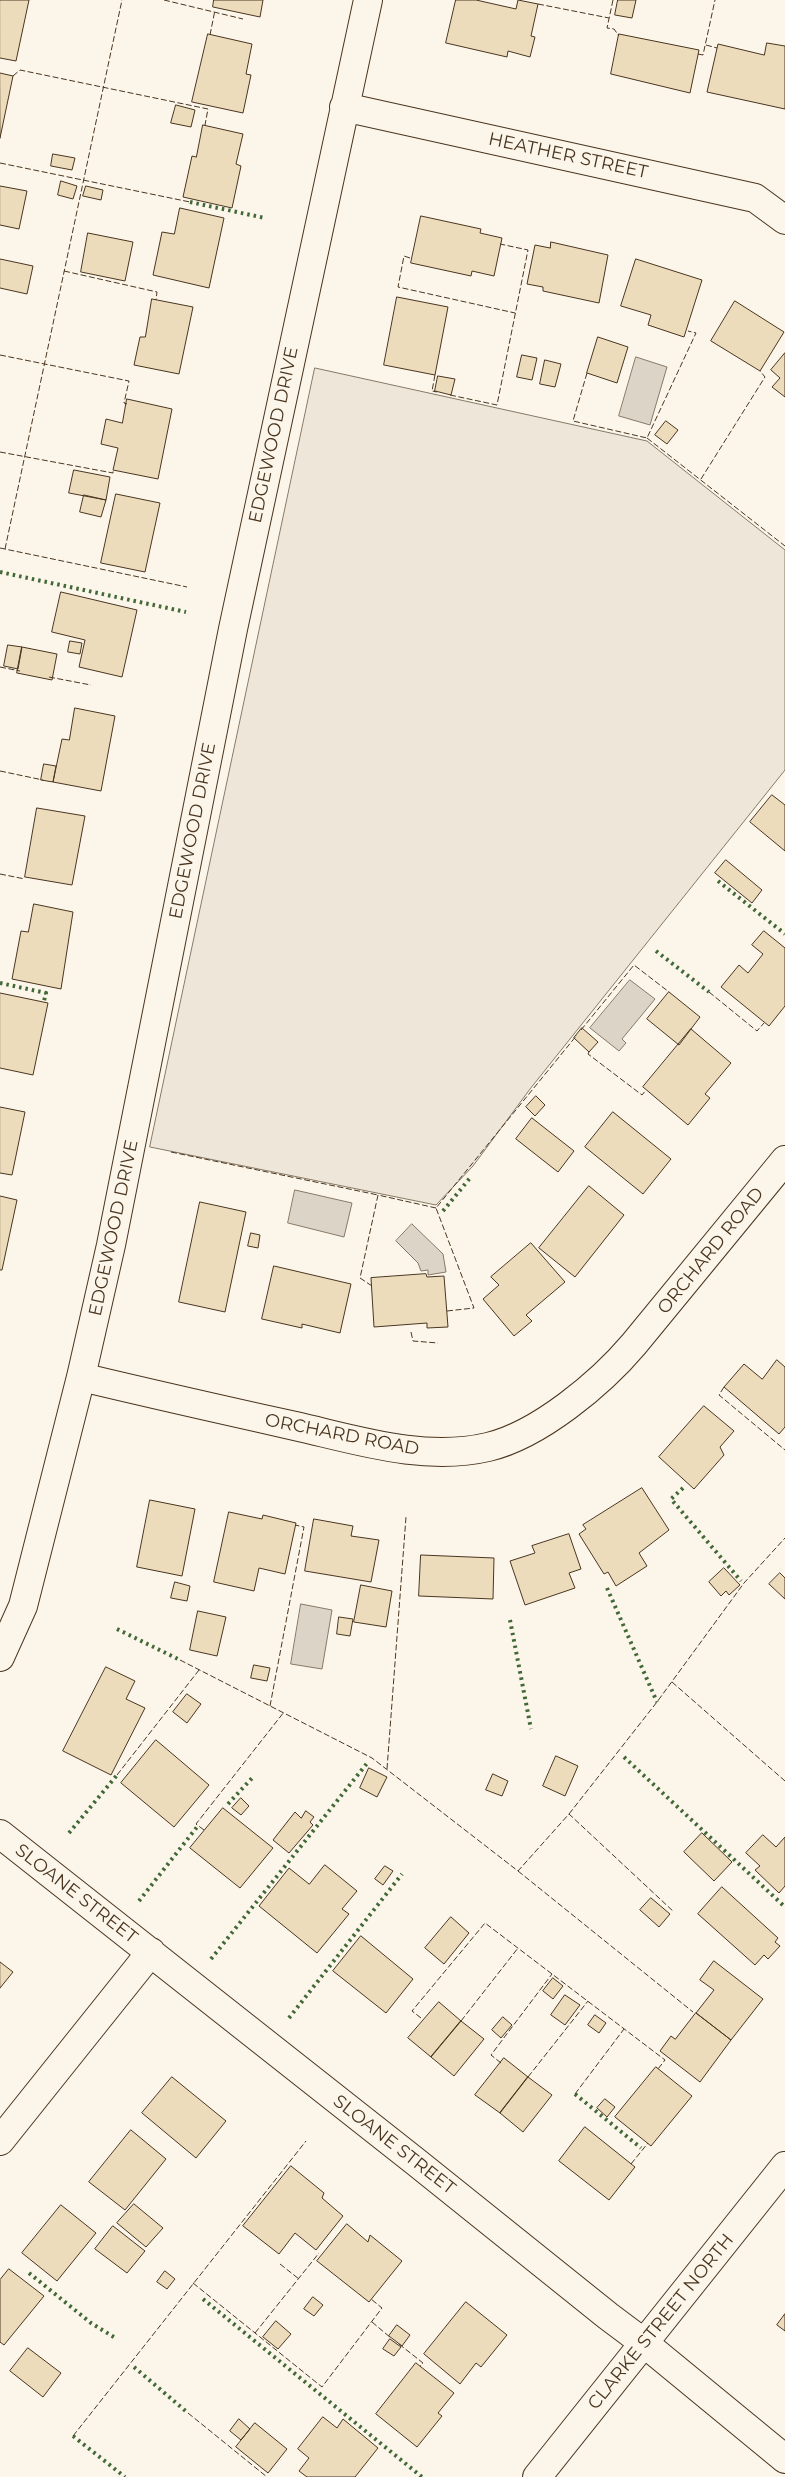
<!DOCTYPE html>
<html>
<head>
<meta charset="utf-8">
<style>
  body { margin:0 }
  canvas { display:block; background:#fbf6e9 }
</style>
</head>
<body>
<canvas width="785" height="2477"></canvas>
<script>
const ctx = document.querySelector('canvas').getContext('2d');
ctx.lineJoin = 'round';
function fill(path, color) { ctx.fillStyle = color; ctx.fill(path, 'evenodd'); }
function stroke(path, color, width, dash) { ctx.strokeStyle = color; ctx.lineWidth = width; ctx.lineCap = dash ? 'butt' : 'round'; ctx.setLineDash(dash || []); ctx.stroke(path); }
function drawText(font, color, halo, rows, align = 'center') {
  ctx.font = font + ' Montserrat,sans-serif'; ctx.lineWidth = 4; ctx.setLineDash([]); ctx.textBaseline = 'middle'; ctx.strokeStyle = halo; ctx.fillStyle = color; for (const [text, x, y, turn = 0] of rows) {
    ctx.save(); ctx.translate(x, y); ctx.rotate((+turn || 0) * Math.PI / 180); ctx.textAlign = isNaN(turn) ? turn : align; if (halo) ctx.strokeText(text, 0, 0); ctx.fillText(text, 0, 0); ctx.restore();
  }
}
const green = new Path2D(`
  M 315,368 L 647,441 L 785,550 L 785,770 L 530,1089 L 473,1166 L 436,1205 L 150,1147 Z`);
fill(green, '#ede6d9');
stroke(green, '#887966', 1);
const water = new Path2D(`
  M 636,357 L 667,367 L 650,425 L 619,416 Z
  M 630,980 L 655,999 L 622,1039 L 626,1043 L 619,1051 L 590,1028 Z
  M 295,1190 L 352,1203 L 344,1237 L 288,1223 Z
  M 412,1224 L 443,1254 L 446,1272 L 428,1275 L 428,1270 L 421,1271 L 418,1263 L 396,1241 Z
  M 301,1604 L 332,1610 L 322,1669 L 291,1664 Z`);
fill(water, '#dcd4c6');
stroke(water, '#887966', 1);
const building = new Path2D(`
  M 0,0 L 29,0 L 16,61 L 0,58 Z
  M 214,0 L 263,0 L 260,17 L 213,7 Z
  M 456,0 L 476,0 L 516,9 L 518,0 L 538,4 L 531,36 L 535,37 L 530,57 L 508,51 L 507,57 L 446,43 Z
  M 618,0 L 636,0 L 632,18 L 615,15 Z
  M 208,34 L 252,44 L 246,74 L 251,75 L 243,113 L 192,102 Z
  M 619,34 L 699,50 L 690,93 L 611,74 Z
  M 767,43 L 785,46 L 785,109 L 707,92 L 718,44 L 764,55 Z
  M 0,73 L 13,76 L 0,138 Z
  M 176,105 L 195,110 L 191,127 L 171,123 Z
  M 203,125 L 243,134 L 236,164 L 241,166 L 232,208 L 183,197 L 192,156 L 196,157 Z
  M 53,154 L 75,158 L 72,170 L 51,166 Z
  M 61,181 L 77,186 L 73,199 L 58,195 Z
  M 0,186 L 27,191 L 19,229 L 0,225 Z
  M 86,186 L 103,190 L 101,200 L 83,196 Z
  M 180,208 L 224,218 L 209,288 L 153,275 L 162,232 L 174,234 Z
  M 421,216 L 481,229 L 480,233 L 502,238 L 494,276 L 472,271 L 471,276 L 411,263 Z
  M 88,233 L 133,242 L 125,281 L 81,272 Z
  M 551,242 L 608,255 L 599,303 L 543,291 L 543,287 L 527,284 L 535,245 L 550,248 Z
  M 0,259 L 33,266 L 27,294 L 0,288 Z
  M 636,259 L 702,280 L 684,337 L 648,325 L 651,315 L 621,306 Z
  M 397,297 L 448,307 L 435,375 L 384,365 Z
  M 152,299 L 193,307 L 179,374 L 134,365 L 140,337 L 145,337 Z
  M 735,301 L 784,332 L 760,371 L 711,341 Z
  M 598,337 L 628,347 L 617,383 L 587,373 Z
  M 785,353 L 785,397 L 772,387 L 780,378 L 771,370 Z
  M 522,355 L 537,358 L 532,380 L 517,377 Z
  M 545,360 L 561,364 L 555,387 L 540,384 Z
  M 438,376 L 455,379 L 451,395 L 435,391 Z
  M 127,399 L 172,409 L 158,479 L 113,470 L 118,448 L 101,444 L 106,419 L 122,423 Z
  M 666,421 L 678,430 L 667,444 L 655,435 Z
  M 74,470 L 110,477 L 106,500 L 69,493 Z
  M 116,494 L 160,503 L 145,572 L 101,563 Z
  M 84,495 L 106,500 L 101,517 L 80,512 Z
  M 61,592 L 137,610 L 122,677 L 79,667 L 85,640 L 52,632 Z
  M 70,641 L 82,643 L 80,654 L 68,652 Z
  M 8,645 L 22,647 L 18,669 L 4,666 Z
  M 22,647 L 57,654 L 52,680 L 17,673 Z
  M 75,708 L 115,716 L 101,791 L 53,782 L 62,739 L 69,740 Z
  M 44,764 L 56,766 L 53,782 L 41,780 Z
  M 772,795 L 785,805 L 785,851 L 750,822 Z
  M 37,808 L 85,816 L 72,885 L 25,877 Z
  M 726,860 L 762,890 L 752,903 L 715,873 Z
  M 34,904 L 73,912 L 61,989 L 12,979 L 21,931 L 28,932 Z
  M 764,931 L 785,948 L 785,1006 L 769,1026 L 721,987 L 739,965 L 748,973 L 763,954 L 752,945 Z
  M 669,992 L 700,1017 L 679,1045 L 647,1019 Z
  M 0,993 L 48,1003 L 33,1075 L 0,1068 Z
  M 582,1028 L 598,1042 L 589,1052 L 574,1038 Z
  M 691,1029 L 731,1063 L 705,1094 L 710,1098 L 688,1125 L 643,1087 Z
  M 536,1096 L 545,1105 L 535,1116 L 526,1107 Z
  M 0,1107 L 25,1112 L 12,1175 L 0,1173 Z
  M 613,1112 L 671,1159 L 643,1194 L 585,1147 Z
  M 532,1118 L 574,1151 L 558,1172 L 516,1139 Z
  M 589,1186 L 624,1215 L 575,1277 L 539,1248 Z
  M 0,1196 L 17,1200 L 2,1270 L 0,1270 Z
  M 200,1202 L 246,1212 L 225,1312 L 179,1302 Z
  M 251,1233 L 260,1235 L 258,1248 L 248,1246 Z
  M 531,1243 L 565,1282 L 526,1315 L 532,1321 L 514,1336 L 483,1299 L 499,1285 L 491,1277 Z
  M 274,1266 L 351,1284 L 340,1333 L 302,1324 L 302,1328 L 262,1319 Z
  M 426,1274 L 427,1277 L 444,1276 L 448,1327 L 427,1328 L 427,1323 L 374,1327 L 371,1278 Z
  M 777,1360 L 785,1367 L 785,1427 L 779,1434 L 724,1387 L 744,1364 L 762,1379 Z
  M 704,1406 L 734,1431 L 720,1447 L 724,1455 L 694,1489 L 659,1457 Z
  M 642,1488 L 669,1530 L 639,1553 L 647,1566 L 616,1586 L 608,1572 L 604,1574 L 579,1534 L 586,1529 L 583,1525 Z
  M 150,1500 L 195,1509 L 182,1576 L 137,1567 Z
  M 229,1512 L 262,1519 L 263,1515 L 296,1523 L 285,1574 L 259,1568 L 254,1591 L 214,1582 Z
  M 314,1519 L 353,1526 L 351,1536 L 379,1540 L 371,1582 L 305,1571 Z
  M 569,1534 L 581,1569 L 569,1573 L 575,1588 L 525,1605 L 510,1561 L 535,1553 L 532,1546 Z
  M 421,1555 L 494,1558 L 493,1599 L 419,1596 Z
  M 724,1568 L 740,1585 L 729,1595 L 726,1591 L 721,1596 L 709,1582 Z
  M 780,1573 L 785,1578 L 785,1599 L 769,1584 Z
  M 175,1582 L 190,1586 L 187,1601 L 171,1598 Z
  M 361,1585 L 392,1591 L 386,1627 L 354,1622 Z
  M 198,1611 L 226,1617 L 217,1656 L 190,1650 Z
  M 339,1617 L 353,1619 L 350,1636 L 337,1634 Z
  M 254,1665 L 270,1668 L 267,1681 L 251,1678 Z
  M 106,1667 L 135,1681 L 126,1699 L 145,1708 L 111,1775 L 63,1751 Z
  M 187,1694 L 201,1704 L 187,1723 L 173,1712 Z
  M 156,1740 L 209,1785 L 174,1827 L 121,1783 Z
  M 556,1756 L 578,1766 L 565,1796 L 543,1786 Z
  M 369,1768 L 387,1777 L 377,1797 L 360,1788 Z
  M 493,1774 L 508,1781 L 502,1796 L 486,1790 Z
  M 241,1798 L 249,1806 L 241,1815 L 232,1808 Z
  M 223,1808 L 273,1848 L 240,1888 L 190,1848 Z
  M 306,1811 L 314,1817 L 310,1822 L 313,1825 L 289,1853 L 273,1840 L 295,1812 L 301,1818 Z
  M 702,1833 L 732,1862 L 714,1881 L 684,1852 Z
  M 763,1835 L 776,1847 L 785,1837 L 785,1886 L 779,1893 L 755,1870 L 760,1866 L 746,1853 Z
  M 325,1865 L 357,1891 L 342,1909 L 349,1914 L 317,1953 L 259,1906 L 289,1868 L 309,1884 Z
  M 385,1866 L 393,1871 L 383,1885 L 375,1879 Z
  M 722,1887 L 778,1938 L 775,1942 L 780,1946 L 768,1959 L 764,1955 L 755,1965 L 698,1914 Z
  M 651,1898 L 670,1914 L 659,1927 L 640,1910 Z
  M 451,1917 L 469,1933 L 444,1964 L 425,1948 Z
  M 361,1936 L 413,1979 L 386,2013 L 333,1971 Z
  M 714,1961 L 763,1999 L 731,2040 L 696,2013 L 714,1990 L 700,1980 Z
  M 0,1962 L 13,1972 L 0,1988 Z
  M 553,1978 L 563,1986 L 553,1999 L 543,1991 Z
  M 565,1995 L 580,2005 L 565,2025 L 551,2015 Z
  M 439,2002 L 461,2021 L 431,2057 L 408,2038 Z
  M 696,2013 L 731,2040 L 700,2082 L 660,2051 L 671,2036 L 675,2039 Z
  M 595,2015 L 606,2023 L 599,2033 L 588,2025 Z
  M 503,2017 L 512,2025 L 501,2038 L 492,2030 Z
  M 461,2021 L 484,2039 L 454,2076 L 431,2057 Z
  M 504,2058 L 528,2077 L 500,2113 L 475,2095 Z
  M 656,2067 L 692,2096 L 651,2146 L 615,2117 Z
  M 172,2077 L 226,2121 L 196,2158 L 142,2113 Z
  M 528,2077 L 552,2095 L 523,2132 L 500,2113 Z
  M 605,2099 L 615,2107 L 607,2117 L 597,2108 Z
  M 585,2127 L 635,2167 L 609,2200 L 559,2161 Z
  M 131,2130 L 166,2159 L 125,2210 L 89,2182 Z
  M 291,2166 L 324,2193 L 322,2198 L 343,2216 L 316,2250 L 295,2233 L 279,2254 L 243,2226 Z
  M 134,2204 L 163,2228 L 146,2247 L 117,2223 Z
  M 61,2205 L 96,2233 L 57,2281 L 22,2253 Z
  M 347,2224 L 368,2242 L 370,2235 L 402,2261 L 369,2302 L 317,2261 Z
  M 113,2226 L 145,2251 L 127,2273 L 95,2249 Z
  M 9,2269 L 44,2296 L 4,2345 L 0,2342 L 0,2280 Z
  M 165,2271 L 175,2279 L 167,2289 L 157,2282 Z
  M 313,2297 L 323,2305 L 314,2316 L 304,2309 Z
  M 466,2302 L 507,2335 L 481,2367 L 476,2363 L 460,2384 L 424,2354 Z
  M 785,2314 L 785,2331 L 777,2325 Z
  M 276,2321 L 291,2334 L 278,2349 L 263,2337 Z
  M 397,2325 L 410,2335 L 402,2346 L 389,2336 Z
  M 390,2339 L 401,2347 L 394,2356 L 383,2349 Z
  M 28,2348 L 61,2373 L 43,2397 L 10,2371 Z
  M 416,2363 L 454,2393 L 438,2413 L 442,2416 L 417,2447 L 376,2414 Z
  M 323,2417 L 337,2428 L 343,2419 L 378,2448 L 355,2477 L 307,2477 L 299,2471 L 309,2458 L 298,2449 Z
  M 239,2419 L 250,2429 L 241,2440 L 230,2431 Z
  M 255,2423 L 287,2449 L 268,2473 L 236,2447 Z`);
fill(building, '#ecdcbc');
stroke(building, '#4a3520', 1);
const minor = new Path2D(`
  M 344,107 L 755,198 L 785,220
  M 81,1377 C 152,1394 223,1410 295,1426 C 357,1440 424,1462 488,1447 C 539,1435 601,1383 634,1344 L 785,1160
  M 0,1657 L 23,1606 L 81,1377 L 111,1245 L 233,629 L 368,0
  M 0,1834 L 416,2162 L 608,2316 L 644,2343 L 785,2459
  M 0,2141 L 151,1952
  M 537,2477 L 785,2166`);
stroke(minor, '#4a3520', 30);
stroke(minor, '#fbf6e9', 28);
stroke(new Path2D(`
  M 190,202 L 265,218
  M 0,572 L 186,612
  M 718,881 L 785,934
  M 656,951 L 709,992
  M 0,983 L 46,993 L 44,1001
  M 443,1211 L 470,1178
  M 683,1488 L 671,1499 L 741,1581
  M 607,1588 L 657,1702
  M 510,1620 L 531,1729
  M 117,1629 L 180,1660
  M 624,1757 L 785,1907
  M 228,1804 L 253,1777
  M 69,1833 L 117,1775
  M 139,1901 L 197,1827
  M 211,1959 L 368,1762
  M 289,2018 L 402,1874
  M 575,2094 L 641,2148
  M 29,2273 L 91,2323 L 117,2339
  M 203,2299 L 422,2477
  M 134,2367 L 188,2413
  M 73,2436 L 125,2477`), '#436837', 4, [2.5, 4]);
stroke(new Path2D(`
  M 164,0 L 243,19
  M 613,0 L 607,28 L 614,29 L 619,36
  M 538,4 L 609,18
  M 210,35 L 215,10
  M 706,45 L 717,48
  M 698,54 L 703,55 L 715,0
  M 13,76 L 20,70 L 208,109 L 205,125
  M 0,163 L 190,202
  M 410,258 L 404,256 L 398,287 L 515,313
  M 64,271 L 157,292 L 156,300
  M 0,355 L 129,381 L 124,403 L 127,404
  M 587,373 L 573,421 L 647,438 L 696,333 L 688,331
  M 435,375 L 432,391 L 437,392
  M 450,395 L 497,405 L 528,250 L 500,244
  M 647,438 L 785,546
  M 0,452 L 113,473 L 113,470
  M 701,479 L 765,377 L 760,371
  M 0,548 L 187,587
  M 5,549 L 122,0
  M 0,667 L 20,671
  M 49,677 L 91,685
  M 0,771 L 43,780
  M 0,874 L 25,879
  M 709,992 L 757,1031 L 764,1023
  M 581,1030 L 634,965 L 669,992
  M 589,1052 L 588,1054 L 642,1095 L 646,1090
  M 171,1152 L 378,1195
  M 372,1286 L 360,1278 L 378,1195 L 436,1208
  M 447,1311 L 474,1308 L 436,1208 L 577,1035
  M 411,1332 L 413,1341 L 438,1343
  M 724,1387 L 719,1395 L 785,1450
  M 180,1660 L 372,1758 L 518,1871 L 569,1814 L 674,1912
  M 672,1682 L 785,1781
  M 270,1706 L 304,1527 L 295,1525
  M 387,1769 L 406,1517
  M 117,1775 L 199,1670
  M 569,1814 L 657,1702 L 744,1583 L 785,1538
  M 204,1830 L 196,1824 L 284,1712
  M 518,1871 L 693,2012
  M 421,2018 L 412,2011 L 485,1923 L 665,2060 L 658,2069
  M 461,2021 L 518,1948
  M 501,2063 L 491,2055 L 552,1974
  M 528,2077 L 588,2001
  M 575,2094 L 624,2029
  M 631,2164 L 648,2143
  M 280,2264 L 299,2279
  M 193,2283 L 322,2387 L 382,2308 L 371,2299
  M 372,2322 L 391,2338
  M 255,2333 L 319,2253
  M 399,2344 L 423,2363 L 420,2366
  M 188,2413 L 267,2477
  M 73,2436 L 306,2141`), '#4a3520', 1, [6, 2.5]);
drawText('18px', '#4a3520', '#fbf6e9', [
  ["HEATHER STREET",568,156,12],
  ["EDGEWOOD DRIVE",274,435,-78],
  ["EDGEWOOD DRIVE",193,831,-79],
  ["EDGEWOOD DRIVE",114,1228,-78],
  ["ORCHARD ROAD",711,1251,-51],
  ["ORCHARD ROAD",342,1435,11],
  ["SLOANE STREET",76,1894,38],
  ["SLOANE STREET",394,2145,38],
  ["CLARKE STREET NORTH",661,2322,-51]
]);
</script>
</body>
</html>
